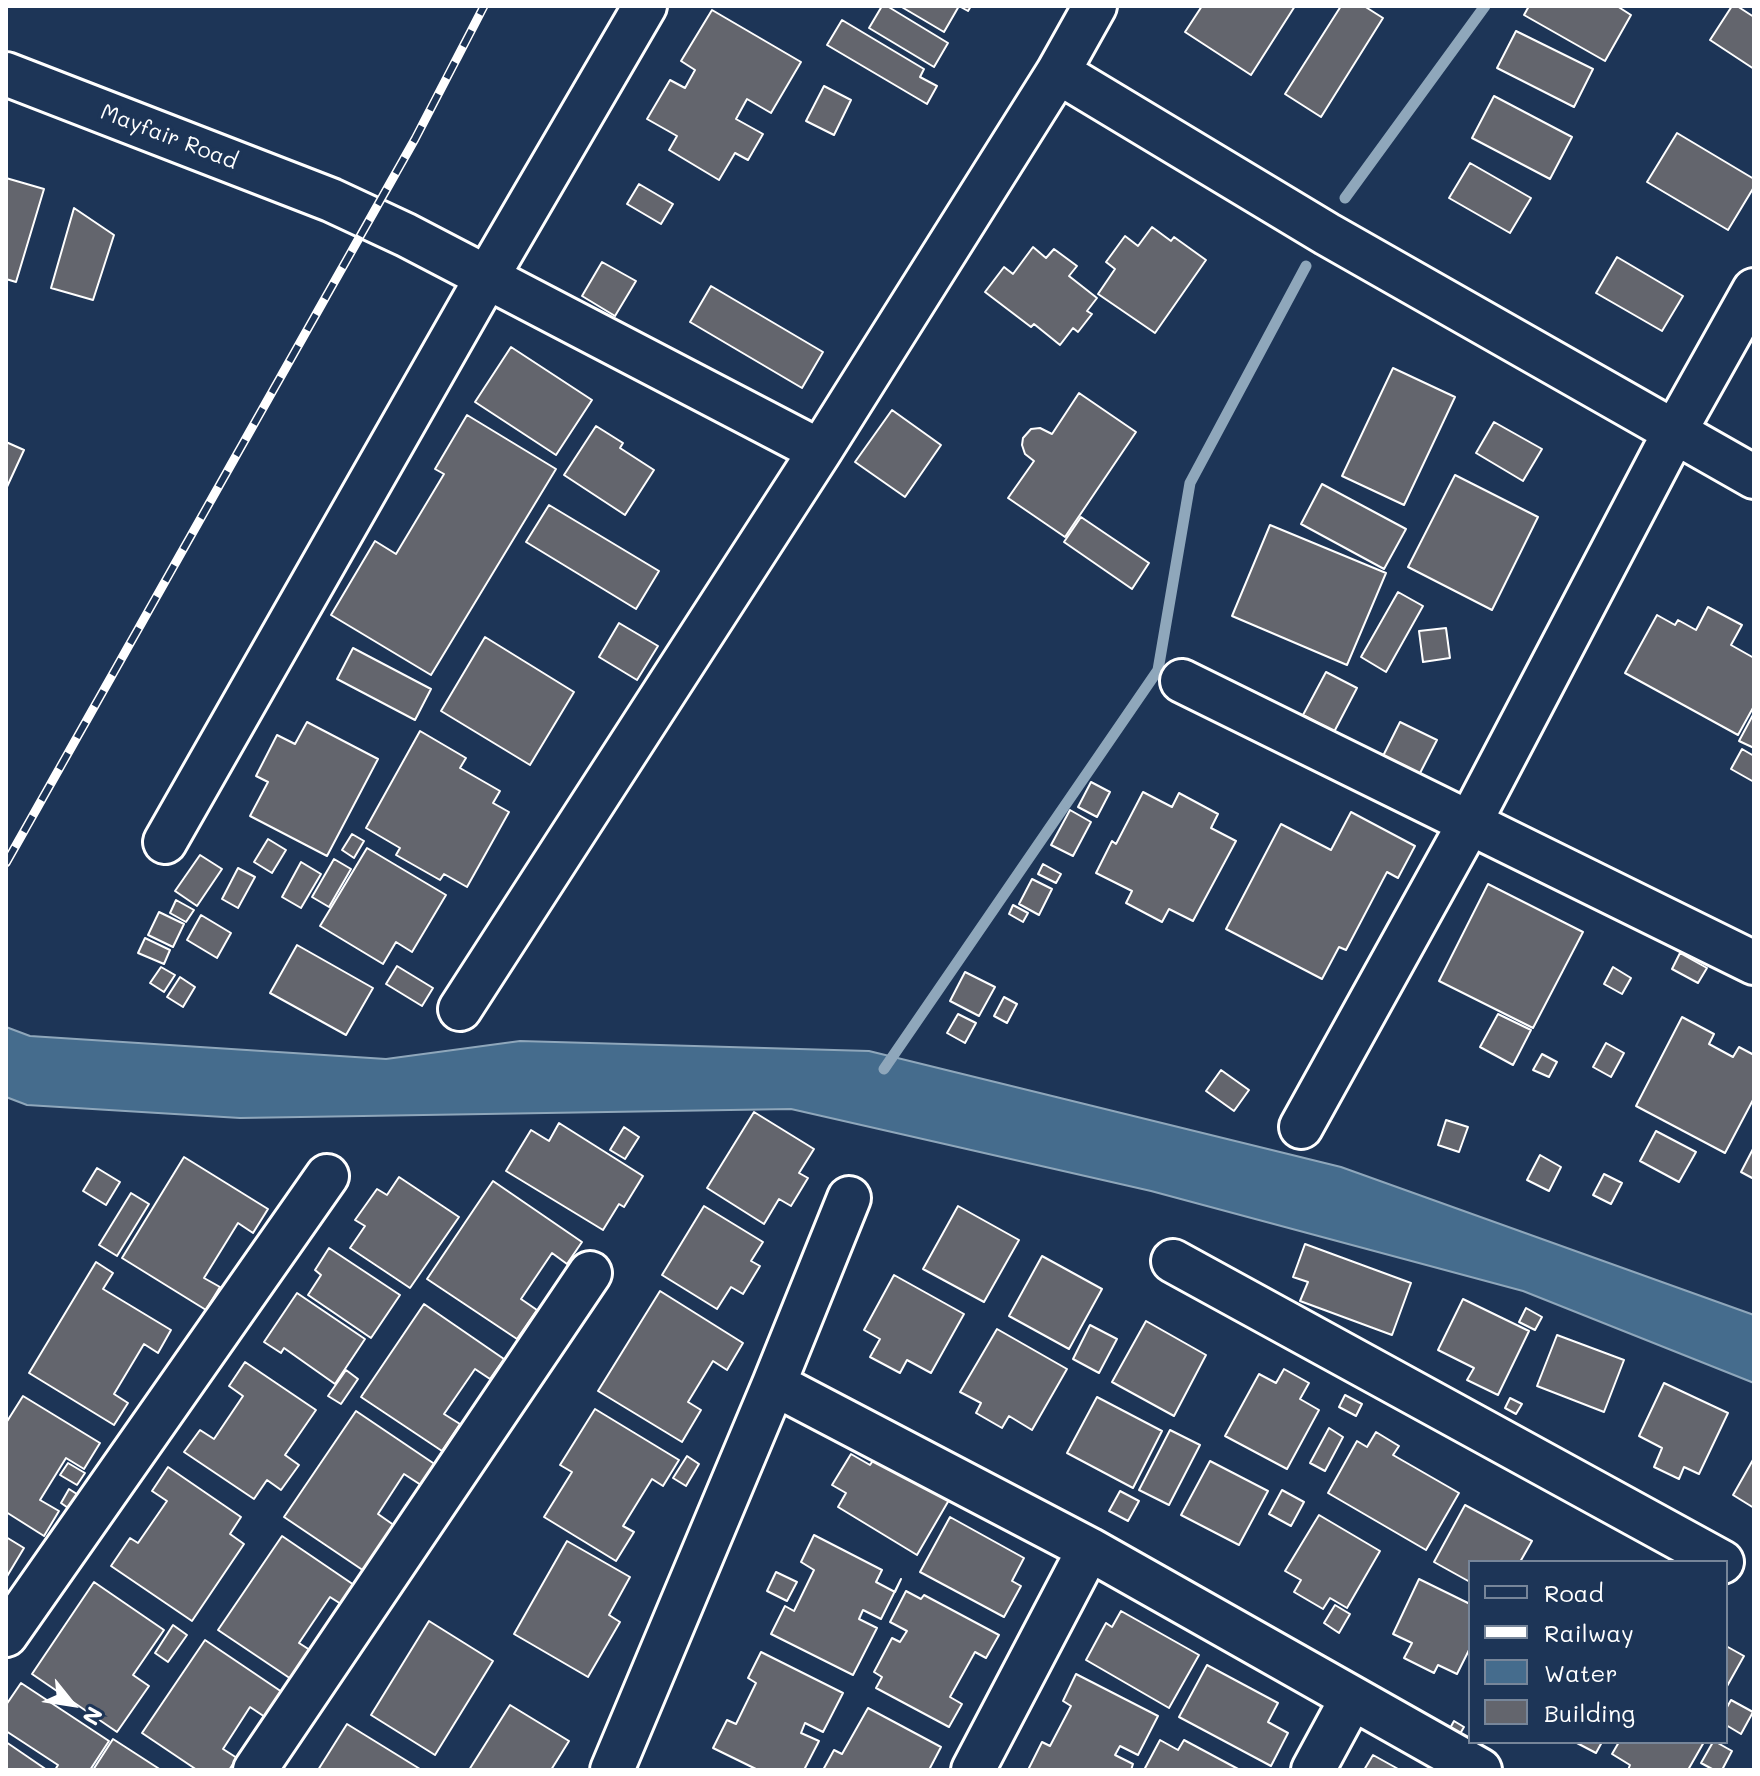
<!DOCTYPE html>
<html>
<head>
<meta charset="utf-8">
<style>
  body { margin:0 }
  #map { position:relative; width:1760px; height:1776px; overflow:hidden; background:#1d3557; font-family:Mali,sans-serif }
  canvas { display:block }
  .frame { position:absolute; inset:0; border:8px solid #fff; pointer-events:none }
  .legend { position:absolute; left:1468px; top:1560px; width:260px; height:184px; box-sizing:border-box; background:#1d3557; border:2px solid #77869a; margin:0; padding:10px 14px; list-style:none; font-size:24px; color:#fff }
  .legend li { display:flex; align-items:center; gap:16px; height:40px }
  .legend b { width:40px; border:2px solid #77869a }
  .north { position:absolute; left:32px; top:1664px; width:80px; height:80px; -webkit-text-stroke:6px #1d3557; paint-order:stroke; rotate:120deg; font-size:22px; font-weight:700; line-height:32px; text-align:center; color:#fff }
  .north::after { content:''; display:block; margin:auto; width:28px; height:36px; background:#fff; clip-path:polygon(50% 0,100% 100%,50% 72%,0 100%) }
</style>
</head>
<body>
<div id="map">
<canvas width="1760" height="1776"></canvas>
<div class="frame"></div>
<ul class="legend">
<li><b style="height:10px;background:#1d3557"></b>Road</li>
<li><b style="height:10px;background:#fff"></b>Railway</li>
<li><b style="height:22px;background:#456c8d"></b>Water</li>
<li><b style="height:22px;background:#63656d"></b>Building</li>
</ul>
<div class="north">N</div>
</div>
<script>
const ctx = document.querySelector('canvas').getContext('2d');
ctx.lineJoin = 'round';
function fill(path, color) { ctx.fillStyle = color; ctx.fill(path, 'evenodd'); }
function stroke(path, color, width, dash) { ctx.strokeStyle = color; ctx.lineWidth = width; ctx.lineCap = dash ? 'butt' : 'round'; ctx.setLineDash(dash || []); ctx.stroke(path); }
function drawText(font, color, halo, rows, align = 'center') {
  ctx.font = font + ' Mali,sans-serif'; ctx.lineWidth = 7; ctx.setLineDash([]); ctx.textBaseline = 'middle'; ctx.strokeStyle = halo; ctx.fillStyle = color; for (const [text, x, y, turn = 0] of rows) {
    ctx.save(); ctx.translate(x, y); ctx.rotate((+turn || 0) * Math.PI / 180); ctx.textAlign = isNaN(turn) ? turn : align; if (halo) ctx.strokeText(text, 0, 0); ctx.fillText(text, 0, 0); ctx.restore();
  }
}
const water = new Path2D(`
  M 6,1027 L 30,1036 L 386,1059 L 520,1041 L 869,1051 L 1341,1167 L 1754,1315 L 1754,1383 L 1523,1291 L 1151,1191 L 791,1109 L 240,1118 L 27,1105 L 6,1097 Z`);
fill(water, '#456c8d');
stroke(water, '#8fa7bb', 2);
stroke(new Path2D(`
  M 1345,198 L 1485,6
  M 884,1069 L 1158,670 L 1190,483 L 1306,266`), '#8fa7bb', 11);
const building = new Path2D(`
  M 882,6 L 887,6 L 948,43 L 934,67 L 869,28 Z
  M 900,6 L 971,6 L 968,11 L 959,6 L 944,32 Z
  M 1202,6 L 1295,6 L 1251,75 L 1185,32 Z
  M 1341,6 L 1364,6 L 1383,18 L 1321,117 L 1285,94 Z
  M 1529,6 L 1617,6 L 1631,15 L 1605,61 L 1524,15 Z
  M 1732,6 L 1737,6 L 1754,17 L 1754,69 L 1710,40 Z
  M 712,10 L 801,62 L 771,113 L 747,99 L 736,119 L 763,134 L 748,160 L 735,153 L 719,180 L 669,150 L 677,136 L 647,119 L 670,80 L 685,88 L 695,70 L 681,61 Z
  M 842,20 L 924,69 L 920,77 L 937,86 L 927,104 L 827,45 Z
  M 1516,31 L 1593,69 L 1574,107 L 1497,68 Z
  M 824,86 L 851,100 L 834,135 L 806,121 Z
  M 1494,96 L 1572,137 L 1550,179 L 1472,138 Z
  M 1677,133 L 1754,179 L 1754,187 L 1728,230 L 1647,182 Z
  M 1470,163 L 1531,198 L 1510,233 L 1449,198 Z
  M 6,178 L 44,189 L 16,282 L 6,279 Z
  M 639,184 L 673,204 L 661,224 L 627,204 Z
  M 74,208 L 114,235 L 93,300 L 51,288 Z
  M 1152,227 L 1171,241 L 1174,237 L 1206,260 L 1155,333 L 1098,294 L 1115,269 L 1106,262 L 1125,236 L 1138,246 Z
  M 1033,247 L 1046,258 L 1054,249 L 1077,266 L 1069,276 L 1097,298 L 1087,311 L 1092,314 L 1078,332 L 1073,328 L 1060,345 L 1034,324 L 1031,327 L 985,292 L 1004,267 L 1013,274 Z
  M 1617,257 L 1683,296 L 1662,331 L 1596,293 Z
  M 602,262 L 636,281 L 615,316 L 582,296 Z
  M 711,286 L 823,352 L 802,388 L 690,322 Z
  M 511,347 L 592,400 L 556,455 L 475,402 Z
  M 1393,368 L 1455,397 L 1404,505 L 1342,476 Z
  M 1079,393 L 1136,432 L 1065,537 L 1008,498 L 1034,461 L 1025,454 L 1022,445 L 1023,438 L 1031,429 L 1040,428 L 1052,434 Z
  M 892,410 L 941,445 L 905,497 L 855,462 Z
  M 467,415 L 556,469 L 431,675 L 331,615 L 375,541 L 396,554 L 444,474 L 435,469 Z
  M 1494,422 L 1542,449 L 1523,481 L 1476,453 Z
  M 596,426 L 623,443 L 620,448 L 654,470 L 625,515 L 564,475 Z
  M 6,442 L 24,450 L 6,489 Z
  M 1455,475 L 1538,517 L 1492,610 L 1408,567 Z
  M 1322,484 L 1406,529 L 1384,569 L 1301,524 Z
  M 549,505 L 659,571 L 636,609 L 526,542 Z
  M 1081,517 L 1149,563 L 1132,589 L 1064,542 Z
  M 1270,525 L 1386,573 L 1347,665 L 1232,616 Z
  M 1398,592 L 1423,606 L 1386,672 L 1361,657 Z
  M 1708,607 L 1742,625 L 1731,645 L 1754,658 L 1754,706 L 1738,735 L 1625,673 L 1657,615 L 1675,625 L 1678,620 L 1696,630 Z
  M 619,623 L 658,646 L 637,680 L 599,657 Z
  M 1446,628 L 1450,658 L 1423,662 L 1419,631 Z
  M 485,637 L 574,692 L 530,765 L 441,711 Z
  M 353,648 L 431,689 L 415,720 L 337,679 Z
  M 1326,672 L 1357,688 L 1334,732 L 1303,715 Z
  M 1754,713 L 1754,748 L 1739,741 Z
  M 307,722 L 378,759 L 327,856 L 250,816 L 268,782 L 256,776 L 277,735 L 295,744 Z
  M 1400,722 L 1437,740 L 1418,777 L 1382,758 Z
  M 420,731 L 466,758 L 460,768 L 500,791 L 493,803 L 509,812 L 467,887 L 444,874 L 440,880 L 396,855 L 400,848 L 366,828 Z
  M 1742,749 L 1754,756 L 1754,782 L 1731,769 Z
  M 1091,782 L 1110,792 L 1097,817 L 1078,807 Z
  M 1143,792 L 1172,807 L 1179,793 L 1218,814 L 1211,828 L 1236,841 L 1193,921 L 1169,909 L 1162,922 L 1126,903 L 1132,891 L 1096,873 L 1112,841 L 1116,844 Z
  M 1070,810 L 1091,822 L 1073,856 L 1051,845 Z
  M 1351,812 L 1415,846 L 1398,878 L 1387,872 L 1346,950 L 1339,947 L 1322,979 L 1226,929 L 1281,824 L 1331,850 Z
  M 352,834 L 364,841 L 354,858 L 342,850 Z
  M 268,839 L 286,850 L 272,873 L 254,862 Z
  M 367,848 L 446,895 L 412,952 L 396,942 L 383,964 L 320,926 Z
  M 200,855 L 222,869 L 197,906 L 175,891 Z
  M 334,859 L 351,869 L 329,907 L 312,897 Z
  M 301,862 L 321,874 L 301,908 L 282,897 Z
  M 1043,864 L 1061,874 L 1056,883 L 1038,874 Z
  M 238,868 L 255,877 L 238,908 L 222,899 Z
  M 1032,879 L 1052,889 L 1039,915 L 1019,904 Z
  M 1488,884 L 1583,932 L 1533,1028 L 1439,981 Z
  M 176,900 L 194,910 L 186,922 L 170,913 Z
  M 1013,905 L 1028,913 L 1023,922 L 1009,914 Z
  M 159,912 L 184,924 L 173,947 L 148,935 Z
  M 201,915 L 231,933 L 217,958 L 187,940 Z
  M 145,938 L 170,950 L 164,964 L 138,953 Z
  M 297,945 L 373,988 L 346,1035 L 270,993 Z
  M 1680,953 L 1707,968 L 1698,983 L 1672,969 Z
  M 397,966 L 433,988 L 422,1006 L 386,984 Z
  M 161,967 L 175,975 L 164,992 L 150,983 Z
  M 1613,967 L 1631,978 L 1622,994 L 1604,984 Z
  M 965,972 L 995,987 L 979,1016 L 950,1001 Z
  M 180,977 L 195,987 L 183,1007 L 167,997 Z
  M 1004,997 L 1017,1004 L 1007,1023 L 994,1016 Z
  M 958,1014 L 976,1023 L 965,1043 L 947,1033 Z
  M 1498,1014 L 1531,1030 L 1513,1065 L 1480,1047 Z
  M 1682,1017 L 1714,1034 L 1709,1044 L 1733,1057 L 1739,1047 L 1754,1055 L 1754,1098 L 1725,1153 L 1636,1106 Z
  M 1606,1043 L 1624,1053 L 1611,1077 L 1593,1067 Z
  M 1542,1054 L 1557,1062 L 1549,1077 L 1533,1070 Z
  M 1221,1070 L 1249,1090 L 1234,1111 L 1206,1091 Z
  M 754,1112 L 814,1149 L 799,1173 L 808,1178 L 791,1206 L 779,1199 L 764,1224 L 707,1188 Z
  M 1446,1120 L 1468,1127 L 1459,1152 L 1438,1145 Z
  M 559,1123 L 643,1176 L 624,1207 L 619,1204 L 603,1230 L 506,1171 L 531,1130 L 549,1141 Z
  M 624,1127 L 639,1137 L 625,1159 L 610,1150 Z
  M 1656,1131 L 1696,1152 L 1679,1182 L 1640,1161 Z
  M 1754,1147 L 1754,1179 L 1741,1172 Z
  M 1540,1155 L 1561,1167 L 1549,1191 L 1527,1180 Z
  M 184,1157 L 268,1209 L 253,1233 L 238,1223 L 204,1278 L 220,1287 L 206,1310 L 122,1258 Z
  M 97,1168 L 120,1182 L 106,1205 L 83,1191 Z
  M 1604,1174 L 1622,1183 L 1611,1204 L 1593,1195 Z
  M 399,1177 L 459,1217 L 410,1288 L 350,1248 L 365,1226 L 355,1220 L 377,1189 L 387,1195 Z
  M 493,1181 L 582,1242 L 567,1264 L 552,1253 L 521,1299 L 537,1310 L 517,1339 L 427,1279 Z
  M 131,1193 L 149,1204 L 117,1256 L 99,1245 Z
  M 704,1206 L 763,1242 L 751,1261 L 760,1266 L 743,1294 L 731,1287 L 717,1309 L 662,1275 Z
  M 958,1206 L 1019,1240 L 984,1302 L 923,1269 Z
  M 1305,1244 L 1411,1283 L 1392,1335 L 1300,1301 L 1308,1282 L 1293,1277 Z
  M 329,1248 L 400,1295 L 371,1338 L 308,1295 L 321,1275 L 315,1270 Z
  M 1042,1256 L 1102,1289 L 1069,1349 L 1009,1316 Z
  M 96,1262 L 113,1273 L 103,1289 L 171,1330 L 158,1353 L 144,1344 L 114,1394 L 128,1403 L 114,1425 L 29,1373 Z
  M 894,1275 L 964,1314 L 931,1373 L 907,1360 L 900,1373 L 870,1357 L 880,1339 L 864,1330 Z
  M 660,1291 L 743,1343 L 727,1370 L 713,1361 L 688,1402 L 701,1410 L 682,1442 L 598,1391 Z
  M 297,1293 L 365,1339 L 335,1384 L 284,1348 L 281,1353 L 264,1342 Z
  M 1463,1299 L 1529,1331 L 1498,1395 L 1467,1380 L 1474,1368 L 1438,1350 Z
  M 424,1304 L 504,1359 L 490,1379 L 475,1369 L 444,1414 L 460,1424 L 442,1451 L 361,1397 Z
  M 1526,1308 L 1542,1317 L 1535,1330 L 1519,1322 Z
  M 1146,1321 L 1206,1355 L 1174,1416 L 1112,1382 Z
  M 1090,1325 L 1117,1339 L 1099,1373 L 1073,1359 Z
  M 997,1329 L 1067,1369 L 1032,1430 L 1009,1416 L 1002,1428 L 976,1413 L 981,1403 L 960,1392 Z
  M 1557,1335 L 1624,1360 L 1604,1412 L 1537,1386 Z
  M 245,1362 L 316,1410 L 285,1455 L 299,1465 L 281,1490 L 267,1480 L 254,1499 L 184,1452 L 200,1430 L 214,1439 L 243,1396 L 229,1386 Z
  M 1284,1369 L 1309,1383 L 1300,1399 L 1319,1410 L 1287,1469 L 1225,1436 L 1259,1374 L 1276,1383 Z
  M 346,1370 L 358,1379 L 341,1404 L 328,1396 Z
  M 1664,1383 L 1728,1413 L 1699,1474 L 1684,1467 L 1679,1479 L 1654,1467 L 1662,1448 L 1639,1436 Z
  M 1345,1395 L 1362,1404 L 1356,1416 L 1339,1407 Z
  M 23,1396 L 100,1443 L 84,1469 L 66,1458 L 40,1500 L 59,1511 L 44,1536 L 6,1512 L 6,1423 Z
  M 1097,1397 L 1162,1431 L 1133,1488 L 1067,1453 Z
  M 1510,1398 L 1522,1404 L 1516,1414 L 1505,1408 Z
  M 595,1409 L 679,1460 L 663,1486 L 652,1479 L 623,1526 L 634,1532 L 616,1561 L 544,1517 L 572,1472 L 560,1465 Z
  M 356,1411 L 439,1467 L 424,1487 L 404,1474 L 378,1514 L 398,1528 L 367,1573 L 284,1517 Z
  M 1329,1428 L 1343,1437 L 1325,1471 L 1310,1463 Z
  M 1170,1430 L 1200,1445 L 1169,1505 L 1139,1490 Z
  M 1376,1432 L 1399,1446 L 1393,1455 L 1459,1493 L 1426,1550 L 1328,1493 L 1357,1441 L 1367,1447 Z
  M 851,1454 L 870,1465 L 876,1456 L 949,1500 L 917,1555 L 838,1507 L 846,1493 L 832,1485 Z
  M 687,1456 L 699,1464 L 686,1486 L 673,1478 Z
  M 1754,1458 L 1754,1508 L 1733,1495 Z
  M 1210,1461 L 1268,1491 L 1239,1545 L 1181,1515 Z
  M 68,1463 L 85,1473 L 77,1485 L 60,1475 Z
  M 168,1467 L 241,1517 L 230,1534 L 244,1544 L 192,1621 L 111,1566 L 130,1538 L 138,1543 L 167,1501 L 152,1491 Z
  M 69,1489 L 80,1496 L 71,1510 L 61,1503 Z
  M 1282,1490 L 1304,1502 L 1291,1526 L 1269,1514 Z
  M 1120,1491 L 1139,1501 L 1128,1521 L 1109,1511 Z
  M 1465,1505 L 1532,1541 L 1520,1562 L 1470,1562 L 1470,1582 L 1434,1562 Z
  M 1319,1515 L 1380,1551 L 1347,1608 L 1330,1598 L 1323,1609 L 1294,1592 L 1301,1580 L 1285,1571 Z
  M 950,1517 L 1024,1558 L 1012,1581 L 1021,1586 L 1004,1617 L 920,1572 Z
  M 814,1535 L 882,1570 L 876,1582 L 895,1592 L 901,1579 L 881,1619 L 863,1610 L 859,1619 L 877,1628 L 853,1675 L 771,1634 L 785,1606 L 794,1611 L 814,1570 L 801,1562 Z
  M 282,1536 L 357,1587 L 344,1606 L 330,1597 L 299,1643 L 313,1652 L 294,1681 L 218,1630 Z
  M 6,1537 L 24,1548 L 6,1578 Z
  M 567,1541 L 630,1577 L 609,1615 L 620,1622 L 588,1677 L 514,1634 Z
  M 776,1572 L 797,1582 L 787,1601 L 767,1591 Z
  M 1419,1579 L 1470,1604 L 1470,1648 L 1457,1674 L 1438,1665 L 1434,1673 L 1404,1658 L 1412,1643 L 1393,1634 Z
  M 94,1582 L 164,1630 L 133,1675 L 149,1686 L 117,1732 L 32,1674 Z
  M 906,1591 L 921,1599 L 924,1595 L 999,1635 L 986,1658 L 975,1652 L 950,1697 L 962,1704 L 949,1727 L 876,1688 L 882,1677 L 874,1672 L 892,1638 L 900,1642 L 907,1631 L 890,1622 Z
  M 1335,1605 L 1350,1614 L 1339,1633 L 1324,1623 Z
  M 1121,1611 L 1199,1655 L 1169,1708 L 1086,1660 L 1106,1623 L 1112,1627 Z
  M 429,1621 L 493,1661 L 435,1755 L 371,1715 Z
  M 173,1625 L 187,1635 L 168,1662 L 155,1653 Z
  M 205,1640 L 282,1692 L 265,1717 L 250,1707 L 223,1749 L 237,1758 L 229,1770 L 197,1770 L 142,1733 Z
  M 1726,1646 L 1744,1656 L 1726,1688 Z
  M 761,1652 L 843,1693 L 823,1732 L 805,1723 L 801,1733 L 819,1741 L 804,1770 L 758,1770 L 713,1748 L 727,1720 L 736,1724 L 756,1683 L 748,1678 Z
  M 1207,1665 L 1278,1703 L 1268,1722 L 1288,1733 L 1271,1766 L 1179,1717 Z
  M 1076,1674 L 1158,1716 L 1138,1755 L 1120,1746 L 1115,1755 L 1133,1764 L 1131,1770 L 1028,1770 L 1042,1742 L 1050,1746 L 1071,1706 L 1063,1701 Z
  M 21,1683 L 109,1741 L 90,1770 L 55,1770 L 58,1765 L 6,1731 L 6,1705 Z
  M 1731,1700 L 1753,1712 L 1741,1734 L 1726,1725 L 1726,1709 Z
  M 510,1705 L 569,1741 L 551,1770 L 469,1770 Z
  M 868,1708 L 941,1747 L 929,1770 L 823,1770 L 834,1750 L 842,1754 Z
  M 1454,1721 L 1464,1727 L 1458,1737 L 1448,1732 Z
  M 347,1724 L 420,1769 L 420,1770 L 318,1770 Z
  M 113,1739 L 161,1770 L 93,1770 Z
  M 1160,1740 L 1178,1750 L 1184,1740 L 1240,1770 L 1144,1770 Z
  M 6,1742 L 47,1770 L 6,1770 Z
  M 1575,1742 L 1602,1742 L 1596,1753 Z
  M 1619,1742 L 1704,1742 L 1688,1770 L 1628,1770 L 1630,1765 L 1612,1754 Z
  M 1713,1742 L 1716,1742 L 1732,1751 L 1722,1770 L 1714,1770 L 1701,1763 Z
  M 1373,1755 L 1400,1770 L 1364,1770 Z`);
fill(building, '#63656d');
stroke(building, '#fff', 2);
const minor = new Path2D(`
  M 1058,72 L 1327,234 L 1754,477
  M 6,74 L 331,200 L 406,235 L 820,451
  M 1182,681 L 1754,963
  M 165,842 L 487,277 L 645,6
  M 460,1009 L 820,451 L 1058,72 L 1095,6
  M 1301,1127 L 1470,822 L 1675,431 L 1754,290
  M 1173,1261 L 1722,1562
  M 774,1384 L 1089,1549 L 1480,1770
  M 6,1635 L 327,1176
  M 255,1770 L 590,1273
  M 612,1770 L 774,1384 L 849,1198
  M 973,1770 L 1089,1549
  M 1313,1770 L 1352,1698`);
stroke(minor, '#fff', 48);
stroke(minor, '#1d3557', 42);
const rail = new Path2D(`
  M 6,863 L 415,139 L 484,6`);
stroke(rail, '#fff', 9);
stroke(rail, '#1d3557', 6, [18]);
drawText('22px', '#fff', '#1d3557', [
  ["Mayfair Road",169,137,21]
]);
</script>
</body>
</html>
